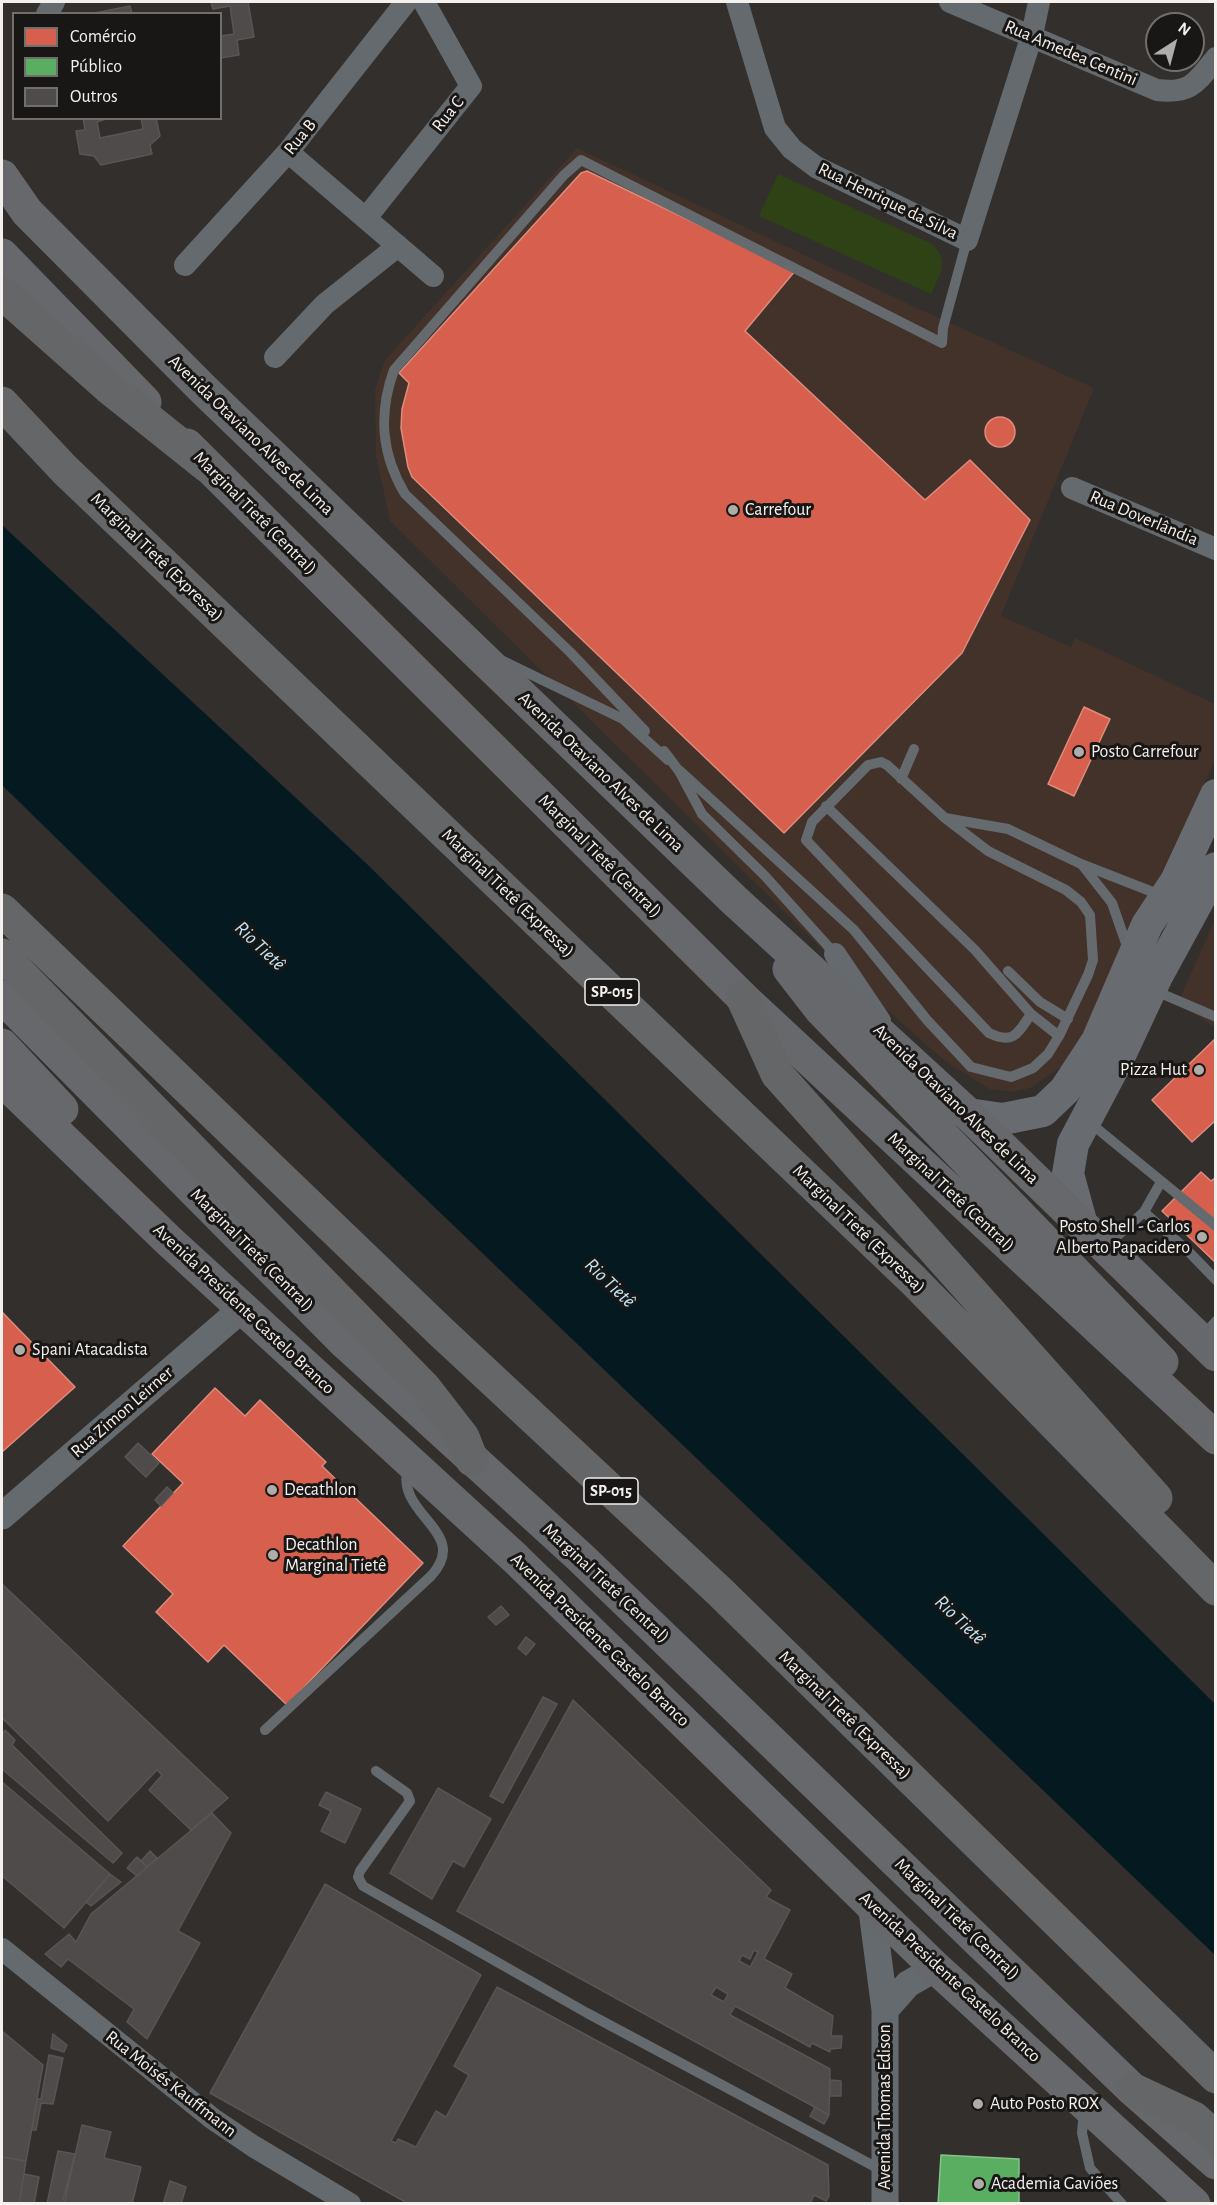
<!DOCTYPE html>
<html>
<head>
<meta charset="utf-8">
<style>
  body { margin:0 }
  #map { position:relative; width:1217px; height:2205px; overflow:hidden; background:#322f2d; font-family:"Alegreya Sans",sans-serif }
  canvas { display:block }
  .frame { position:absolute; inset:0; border:3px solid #f4f0ee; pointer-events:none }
  .legend { position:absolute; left:12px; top:12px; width:210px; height:108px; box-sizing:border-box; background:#191715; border:2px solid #716e6c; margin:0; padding:8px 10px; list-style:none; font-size:18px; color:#f4f0ee }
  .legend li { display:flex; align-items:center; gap:12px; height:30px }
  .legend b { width:30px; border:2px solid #716e6c }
  .north { position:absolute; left:1145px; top:12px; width:60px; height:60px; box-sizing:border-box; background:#191715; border:2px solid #716e6c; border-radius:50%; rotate:36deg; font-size:16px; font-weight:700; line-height:24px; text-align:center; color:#f4f0ee }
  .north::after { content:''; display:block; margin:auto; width:21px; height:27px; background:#b0acaa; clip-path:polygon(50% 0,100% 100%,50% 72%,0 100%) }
</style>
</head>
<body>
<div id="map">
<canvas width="1217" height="2205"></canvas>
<div class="frame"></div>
<ul class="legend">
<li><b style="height:16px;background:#d6604d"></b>Comércio</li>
<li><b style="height:16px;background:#5aae61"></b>Público</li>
<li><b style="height:16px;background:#4e4b4a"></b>Outros</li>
</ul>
<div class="north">N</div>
</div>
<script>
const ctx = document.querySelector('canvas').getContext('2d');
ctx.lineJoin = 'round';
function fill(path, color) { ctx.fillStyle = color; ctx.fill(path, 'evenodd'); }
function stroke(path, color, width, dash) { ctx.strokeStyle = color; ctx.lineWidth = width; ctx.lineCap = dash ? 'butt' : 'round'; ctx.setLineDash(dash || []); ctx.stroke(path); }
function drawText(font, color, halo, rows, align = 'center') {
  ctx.font = font + ' "Alegreya Sans",sans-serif'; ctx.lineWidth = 6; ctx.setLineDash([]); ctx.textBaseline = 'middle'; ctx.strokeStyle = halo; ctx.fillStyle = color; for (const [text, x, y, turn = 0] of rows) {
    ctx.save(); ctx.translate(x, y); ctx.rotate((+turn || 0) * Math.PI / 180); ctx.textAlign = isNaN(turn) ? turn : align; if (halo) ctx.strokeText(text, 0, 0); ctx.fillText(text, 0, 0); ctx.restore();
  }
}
fill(new Path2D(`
  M 577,148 L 915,307 L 1094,388 L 1001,616 L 1071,647 L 1075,638 L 1215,704 L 1215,761 L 1084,1035 L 1061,1067 L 1030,1088 L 1013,1092 L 989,1089 L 945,1061 L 897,1019 L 841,968 L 390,521 L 376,456 L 375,390 L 385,360 Z
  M 1215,919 L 1215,1028 L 1178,1003 Z`), '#42322a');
fill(new Path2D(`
  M 778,174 L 932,244 C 950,261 940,275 931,294 L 759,216 Z`), '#2e4216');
fill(new Path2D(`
  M 2,525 L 368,865 L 1215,1704 L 1215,1955 L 380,1155 L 2,785 Z`), '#051921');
const shops = new Path2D(`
  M 587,171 L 795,271 L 745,331 L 925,500 L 970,460 L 1030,520 L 962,653 L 784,833 L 412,477 L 408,467 L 401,428 L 402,409 L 409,383 L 399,373 L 581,173 Z
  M985 432a15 15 0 1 1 30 0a15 15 0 1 1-30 0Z
  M 1084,707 L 1110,719 L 1074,796 L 1048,784 Z
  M 1215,1039 L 1216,1120 L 1192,1142 L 1152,1100 Z
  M 1201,1172 L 1211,1181 L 1216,1177 L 1216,1263 L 1162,1211 Z
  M 2,1312 L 75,1387 L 2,1452 Z
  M 215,1388 L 245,1416 L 260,1400 L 326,1462 L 322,1466 L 423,1563 L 287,1705 L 224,1645 L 208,1662 L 156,1612 L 173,1594 L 123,1546 L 183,1483 L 152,1454 Z`);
fill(shops, '#d6604d');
stroke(shops, '#df8b7d', 1.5);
const public = new Path2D(`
  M 941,2155 L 1019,2159 L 1019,2204 L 938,2204 Z`);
fill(public, '#5aae61');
stroke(public, '#88c28b', 1.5);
const building = new Path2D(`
  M 211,2 L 248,2 L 254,37 L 237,40 L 239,55 L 220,58 L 220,36 L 234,34 L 230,6 L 213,9 Z
  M 130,6 L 132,14 L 90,14 Z
  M 83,118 L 109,118 L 97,122 L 100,138 L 143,129 L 141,118 L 156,118 L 160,136 L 150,145 L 152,154 L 101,165 L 94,156 L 80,154 L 76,131 L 85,130 Z
  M 138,1443 L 159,1463 L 146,1477 L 125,1457 Z
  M 167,1487 L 173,1493 L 161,1506 L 155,1500 Z
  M 2,1584 L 186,1758 L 228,1798 L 191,1830 L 149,1790 L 162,1775 L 157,1770 L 108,1821 L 2,1718 Z
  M 501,1606 L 509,1615 L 496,1625 L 488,1617 Z
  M 526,1637 L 535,1644 L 526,1655 L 518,1648 Z
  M 543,1697 L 557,1704 L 503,1803 L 490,1796 Z
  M 573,1700 L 771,1890 L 766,1897 L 790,1910 L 764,1959 L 792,1974 L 785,1988 L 833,2016 L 831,2036 L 842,2036 L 841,2048 L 830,2049 L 830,2052 L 812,2043 L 810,2047 L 735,2006 L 730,2015 L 830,2069 L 829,2115 L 457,1911 ZM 754,1950 L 758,1952 L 750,1967 L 739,1961 L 742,1955 L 750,1959 ZM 716,1987 L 728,1994 L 724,2002 L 711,1995 Z
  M 5,1730 L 15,1740 L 12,1745 L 122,1853 L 113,1863 L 2,1769 L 2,1735 Z
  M 2,1782 L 110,1874 L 64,1928 L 2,1876 Z
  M 438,1788 L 491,1819 L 464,1867 L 453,1861 L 432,1899 L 390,1873 Z
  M 326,1792 L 361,1809 L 345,1843 L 321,1831 L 331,1811 L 319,1805 Z
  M 212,1813 L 231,1833 L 178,1931 L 200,1943 L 147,2039 L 127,2022 L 134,2009 L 68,1959 L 61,1967 L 45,1954 L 69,1934 L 76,1942 L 91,1914 Z
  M 150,1851 L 157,1858 L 147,1867 L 141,1861 Z
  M 137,1857 L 147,1867 L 137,1876 L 127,1868 Z
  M 110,1874 L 121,1882 L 91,1906 L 86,1902 Z
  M 325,1884 L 481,1975 L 391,2141 L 396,2143 L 398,2139 L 416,2147 L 436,2111 L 446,2117 L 469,2075 L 454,2066 L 497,1987 L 828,2165 L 829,2196 L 826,2201 L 814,2195 L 810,2204 L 409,2204 L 210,2093 Z
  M 2,2031 L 43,2065 L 26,2161 L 2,2157 Z
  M 53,2034 L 67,2045 L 64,2052 L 51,2048 Z
  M 49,2055 L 63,2058 L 53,2104 L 41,2103 L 36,2130 L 32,2130 L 37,2099 L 41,2099 Z
  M 830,2080 L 841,2081 L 841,2096 L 830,2096 Z
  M 815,2107 L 829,2115 L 824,2124 L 810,2116 Z
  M 82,2125 L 111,2132 L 104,2158 L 141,2167 L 132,2204 L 64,2204 Z
  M 58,2151 L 75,2154 L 62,2204 L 47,2204 Z
  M 2,2157 L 26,2161 L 19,2204 L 2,2204 Z
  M 24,2174 L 39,2177 L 34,2204 L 19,2204 Z
  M 170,2181 L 186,2187 L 181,2204 L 163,2204 Z`);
fill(building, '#4e4b4a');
stroke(building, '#585655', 1.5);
stroke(new Path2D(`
  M 503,661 L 623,719 L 668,760
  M 645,731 L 570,652 L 405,494 C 381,454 378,414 394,370 L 564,175 L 581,160 L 942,343 L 943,328 L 967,240
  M 680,771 L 854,930 L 927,1020 L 971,1067 L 1011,1077 L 1033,1068 L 1048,1054 L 1059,1036 L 1088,975 L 1093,960 L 1090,915 L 1081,902 L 1066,890 L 988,851 L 945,818 L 887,765 L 881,762 L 868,765 L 812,822 L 806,840 L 989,1033 C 1014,1045 1018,1033 1031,1014
  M 901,779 L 914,749
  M 826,806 L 975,950 L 1031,1014 L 1059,1036
  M 702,814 L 765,876 L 835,954
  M 945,818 L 1008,829 L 1081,864 L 1163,896
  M 1083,866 L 1112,903 L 1128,949
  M 1008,971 L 1040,1002 L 1068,1019
  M 1153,990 L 1216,1017
  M 1089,1122 L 1216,1226
  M 1144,1212 L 1188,1251 L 1216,1280
  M 1107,1245 L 1144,1212 L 1161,1182
  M 1202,1337 L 1216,1321
  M 265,1730 L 431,1576 C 472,1531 394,1516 408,1467
  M 376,1771 L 407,1793 L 410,1801 L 360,1871 L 358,1877 L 363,1886 L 587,2013 L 883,2171
  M 1084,2110 L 1082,2133 L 1090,2168 L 1122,2204`), '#656a6e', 10);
stroke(new Path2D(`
  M 737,2 L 775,128 L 792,149 L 816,167 L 967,240 L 1032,35 L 1039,2
  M 950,2 L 1157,90 C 1191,94 1196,83 1216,58
  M 47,14 L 54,2
  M 288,152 L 433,276
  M 366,218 L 471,86 L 424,2
  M 185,265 L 288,152 L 406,2
  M 275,357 L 325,304 L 398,246
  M 1072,488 L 1216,549
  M 835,954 L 880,1021
  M 2,1949 L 213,2119 L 253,2146 L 350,2204`), '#656a6e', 22);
stroke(new Path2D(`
  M 2,1516 L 243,1308
  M 871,1903 L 885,2010 L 885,2204
  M 885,2010 L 908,1984 L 936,1968`), '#656a6e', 27);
stroke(new Path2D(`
  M 968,1114 L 1003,1119 L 1043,1111 L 1065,1090 L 1097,1041 L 1147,925 L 1176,881 L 1216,795
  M 1082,1225 L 1068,1174 L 1073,1144 L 1121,1053 L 1157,976 L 1216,868`), '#686b70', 32);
stroke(new Path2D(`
  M 2,176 L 27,212 L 202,388 L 734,900 L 968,1114 L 1216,1355
  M 2,255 L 145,402
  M 187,445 L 742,997 L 1216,1438
  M 789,969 L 820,1009 L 1162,1362
  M 2,997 L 342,1340 L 581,1558 L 1132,2089 L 1216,2163
  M 2,1045 L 62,1109
  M 2,1080 L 168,1240 L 515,1558 L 936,1968 L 1194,2204`), '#66686b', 33);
stroke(new Path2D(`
  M 2,293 L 108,387 L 207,466
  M 2,403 L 65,470 L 913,1280 L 1216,1589
  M 2,910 L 440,1331 L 719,1591 L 1216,2077
  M 2,955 L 425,1388 L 463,1437 L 472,1460
  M 742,997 L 777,1074 L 1156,1498
  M 1132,2089 L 1194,2118 L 1216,2138`), '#656668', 33);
stroke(new Path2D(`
  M 664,751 L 679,771 L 702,814`), '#656a6e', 10);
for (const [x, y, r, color] of [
  [733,510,6,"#b0acaa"],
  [1079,752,6,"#b0acaa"],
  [1199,1070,6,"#b0acaa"],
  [1202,1237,6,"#b0acaa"],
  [20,1350,6,"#b0acaa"],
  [272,1490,6,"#b0acaa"],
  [273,1555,6,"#b0acaa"],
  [978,2104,6,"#b0acaa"],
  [979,2184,6,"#b0acaa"]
]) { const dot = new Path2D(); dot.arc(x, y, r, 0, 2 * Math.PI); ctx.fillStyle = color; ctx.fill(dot); stroke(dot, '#191715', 2); }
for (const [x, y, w] of [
  [612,992,54],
  [611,1491,54]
]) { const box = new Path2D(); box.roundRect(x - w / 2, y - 13, w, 26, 4.5); ctx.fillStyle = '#191715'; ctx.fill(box); stroke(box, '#f4f0ee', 1.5); }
drawText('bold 16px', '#f4f0ee', null, [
  ["SP-015",612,992],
  ["SP-015",611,1491]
]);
drawText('18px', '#f4f0ee', '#191715', [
  ["Rua Amedea Centini",1071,53,23],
  ["Rua C",448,114,-52],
  ["Rua B",300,137,-51],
  ["Rua Henrique da Silva",888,201,26],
  ["Avenida Otaviano Alves de Lima",251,435,44],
  ["Marginal Tietê (Central)",255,513,45],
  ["Rua Doverlândia",1144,518,23],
  ["Marginal Tietê (Expressa)",157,557,44],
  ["Avenida Otaviano Alves de Lima",601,772,44],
  ["Marginal Tietê (Central)",600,856,45],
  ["Marginal Tietê (Expressa)",508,893,44],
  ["Avenida Otaviano Alves de Lima",956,1104,44],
  ["Marginal Tietê (Central)",951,1192,43],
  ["Marginal Tietê (Expressa)",859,1229,44],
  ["Marginal Tietê (Central)",252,1250,45],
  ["Avenida Presidente Castelo Branco",244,1309,43],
  ["Rua Zimon Leirner",122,1412,-41],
  ["Marginal Tietê (Central)",606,1583,43],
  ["Avenida Presidente Castelo Branco",600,1640,44],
  ["Marginal Tietê (Expressa)",845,1715,44],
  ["Marginal Tietê (Central)",957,1919,44],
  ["Avenida Presidente Castelo Branco",950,1977,43],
  ["Rua Moisés Kauffmann",171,2084,38],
  ["Avenida Thomas Edison",885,2107,-90]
]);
drawText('18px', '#f4f0ee', '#191715', [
  ["Carrefour",745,510],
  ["Posto Carrefour",1091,752],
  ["Pizza Hut",1187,1070,"right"],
  ["Posto Shell - Carlos",1190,1227,"right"],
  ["Alberto Papacidero",1190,1248,"right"],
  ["Spani Atacadista",32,1350],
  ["Decathlon",284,1490],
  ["Decathlon",285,1545],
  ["Marginal Tietê",285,1566],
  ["Auto Posto ROX",990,2104],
  ["Academia Gaviões",991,2184]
], 'left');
drawText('italic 20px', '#c0e7f9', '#191715', [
  ["Rio Tietê",260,946,44],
  ["Rio Tietê",610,1283,44],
  ["Rio Tietê",960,1620,44]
]);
</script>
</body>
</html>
